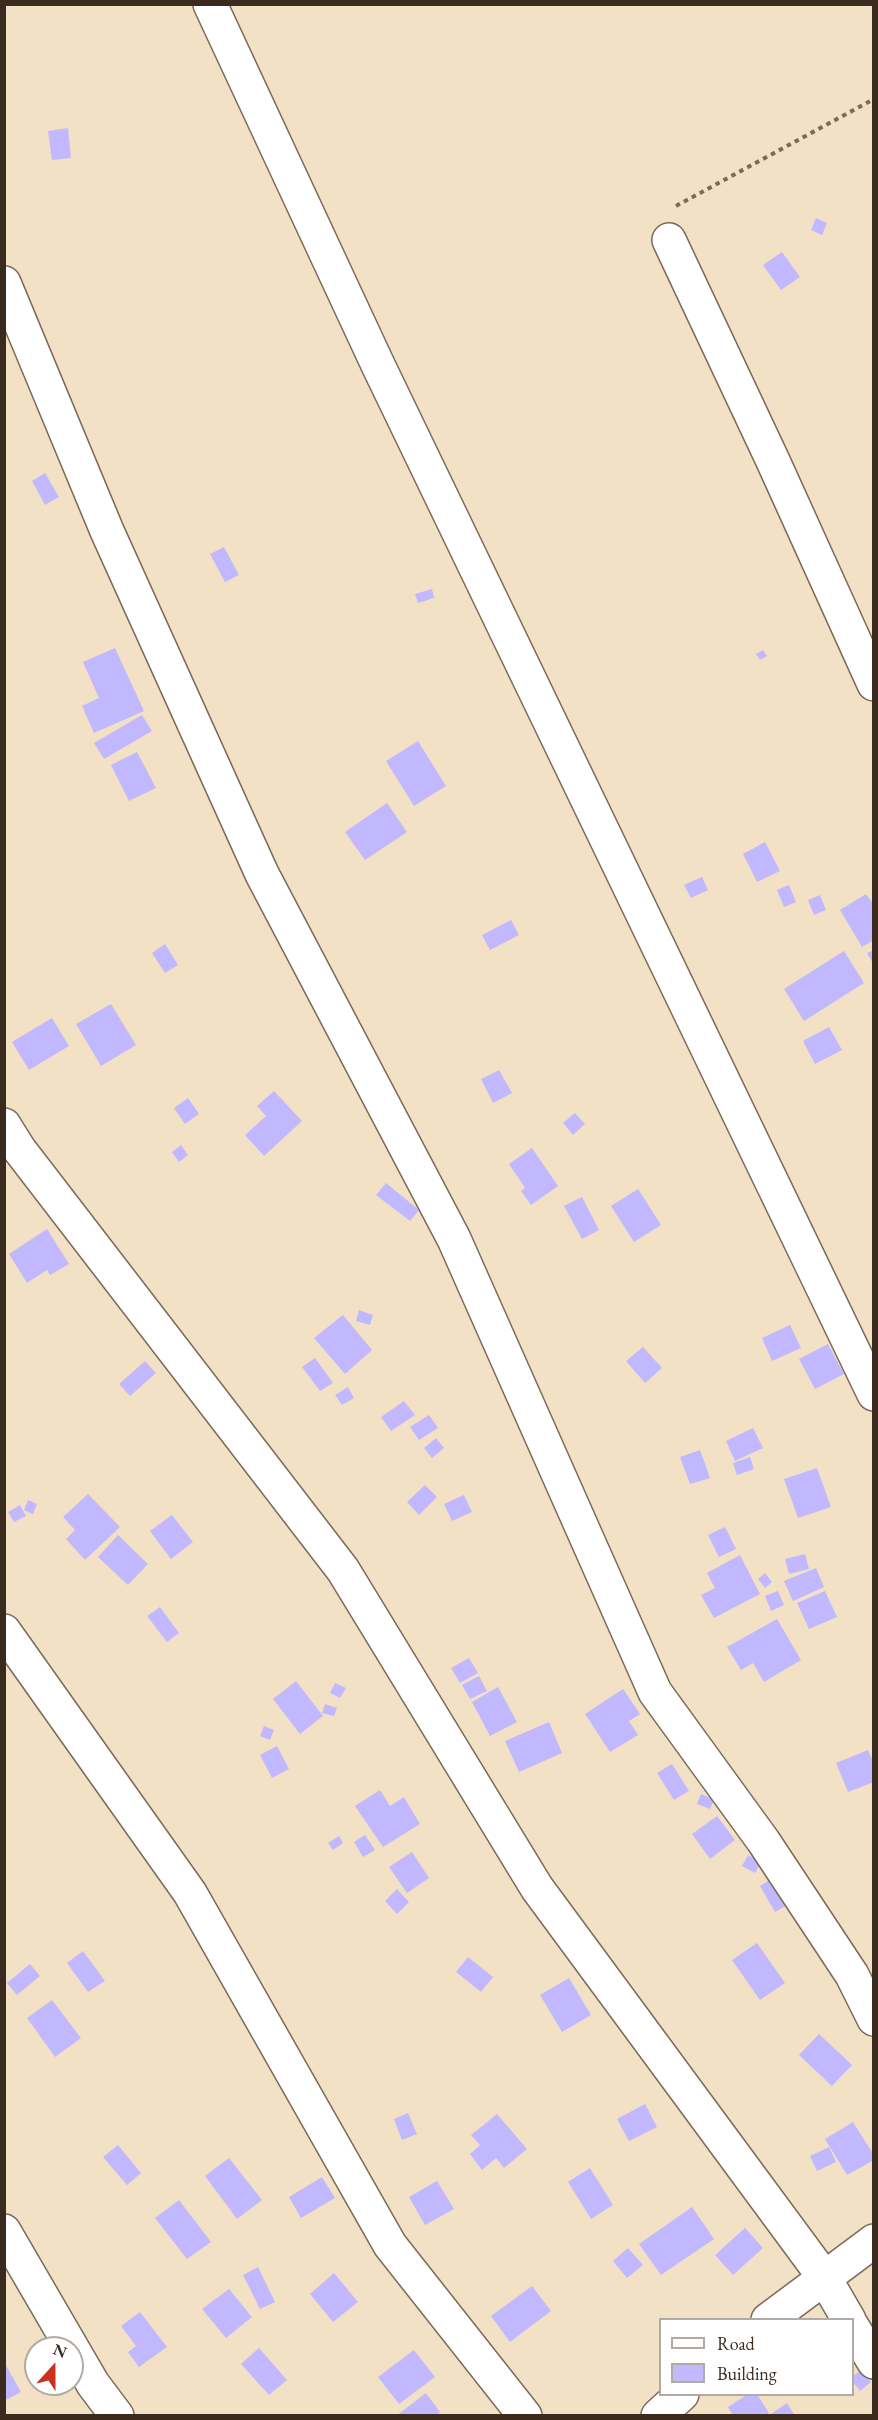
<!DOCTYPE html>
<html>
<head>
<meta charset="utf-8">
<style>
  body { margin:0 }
  #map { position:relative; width:878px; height:2420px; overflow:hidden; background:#f2e1c4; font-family:"EB Garamond",serif }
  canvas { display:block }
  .frame { position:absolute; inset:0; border:6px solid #3b2a1e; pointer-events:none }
  .legend { position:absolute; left:659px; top:2318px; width:195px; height:78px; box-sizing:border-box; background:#fff; border:2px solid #b1aaa5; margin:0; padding:8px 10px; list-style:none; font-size:18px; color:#3b2a1e }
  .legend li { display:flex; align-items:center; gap:12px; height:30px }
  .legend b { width:30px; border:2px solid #b1aaa5 }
  .north { position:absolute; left:24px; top:2336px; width:60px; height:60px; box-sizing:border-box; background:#fff; border:2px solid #b1aaa5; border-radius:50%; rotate:21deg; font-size:16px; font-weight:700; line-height:24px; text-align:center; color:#3b2a1e }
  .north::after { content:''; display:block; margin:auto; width:21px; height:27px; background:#c8321e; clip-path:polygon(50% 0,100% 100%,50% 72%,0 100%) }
</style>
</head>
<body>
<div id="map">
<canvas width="878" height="2420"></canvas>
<div class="frame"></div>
<ul class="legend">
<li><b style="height:8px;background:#fff"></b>Road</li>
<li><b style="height:16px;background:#c1b8ff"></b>Building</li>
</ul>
<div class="north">N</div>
</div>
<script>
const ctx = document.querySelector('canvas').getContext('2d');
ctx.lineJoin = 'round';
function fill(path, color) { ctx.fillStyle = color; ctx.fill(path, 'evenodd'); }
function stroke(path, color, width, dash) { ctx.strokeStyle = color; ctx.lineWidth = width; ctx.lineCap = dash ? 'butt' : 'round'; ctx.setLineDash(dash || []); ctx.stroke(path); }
fill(new Path2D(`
  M 68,128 L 71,158 L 52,160 L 48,131 Z
  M 816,218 L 827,223 L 822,235 L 811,230 Z
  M 782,252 L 800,277 L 781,290 L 763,265 Z
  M 45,473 L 59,497 L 45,505 L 32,481 Z
  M 224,547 L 239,575 L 225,582 L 210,554 Z
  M 432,589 L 434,598 L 418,603 L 415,594 Z
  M 115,648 L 144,711 L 94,733 L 82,706 L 99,698 L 83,662 Z
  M 763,650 L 767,656 L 760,660 L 756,654 Z
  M 142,715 L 152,731 L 104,759 L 94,743 Z
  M 418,741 L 446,786 L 414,806 L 386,761 Z
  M 137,752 L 156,788 L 129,801 L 111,765 Z
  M 387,803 L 407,832 L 365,860 L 345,832 Z
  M 765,842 L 780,871 L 757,882 L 743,854 Z
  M 702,877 L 708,890 L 691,898 L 684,885 Z
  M 789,885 L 796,902 L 784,907 L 777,890 Z
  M 866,894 L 874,905 L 874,940 L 862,947 L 840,910 Z
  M 820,895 L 826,910 L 814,915 L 808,900 Z
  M 511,920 L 519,935 L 490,950 L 482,935 Z
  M 165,944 L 178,965 L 165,973 L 152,953 Z
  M 874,950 L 874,965 L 867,953 Z
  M 844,951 L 864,983 L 804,1021 L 784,989 Z
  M 111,1004 L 136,1045 L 101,1066 L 76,1024 Z
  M 52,1018 L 69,1046 L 29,1070 L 12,1042 Z
  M 829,1027 L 842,1050 L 815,1064 L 803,1041 Z
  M 499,1070 L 512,1093 L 493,1103 L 481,1079 Z
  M 274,1091 L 302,1121 L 264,1156 L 245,1135 L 266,1116 L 257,1106 Z
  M 188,1098 L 199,1114 L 185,1124 L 174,1108 Z
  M 575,1113 L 585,1124 L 573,1135 L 563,1123 Z
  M 181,1145 L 188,1155 L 179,1162 L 172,1152 Z
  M 532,1148 L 558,1186 L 531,1205 L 521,1191 L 525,1188 L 509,1164 Z
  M 386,1183 L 419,1210 L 410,1221 L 376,1195 Z
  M 638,1189 L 661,1225 L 634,1242 L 611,1206 Z
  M 582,1197 L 599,1230 L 582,1239 L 564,1206 Z
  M 47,1229 L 69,1264 L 50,1275 L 47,1270 L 27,1283 L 9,1254 Z
  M 359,1310 L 373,1315 L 370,1325 L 356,1321 Z
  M 343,1315 L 372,1350 L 345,1374 L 314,1338 Z
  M 790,1325 L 801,1348 L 772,1361 L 762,1338 Z
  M 828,1344 L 844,1374 L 815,1389 L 799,1359 Z
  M 643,1347 L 662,1368 L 645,1383 L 626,1361 Z
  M 315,1358 L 333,1383 L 320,1391 L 302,1367 Z
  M 145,1361 L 156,1373 L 130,1396 L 119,1384 Z
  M 348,1387 L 354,1398 L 342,1405 L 335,1395 Z
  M 404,1401 L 415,1415 L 391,1431 L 381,1417 Z
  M 429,1415 L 438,1428 L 419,1440 L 410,1427 Z
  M 753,1428 L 763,1448 L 735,1461 L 726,1441 Z
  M 436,1438 L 444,1448 L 432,1458 L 424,1448 Z
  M 700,1450 L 710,1478 L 690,1484 L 680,1457 Z
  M 750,1457 L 754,1469 L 737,1475 L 733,1463 Z
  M 817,1468 L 831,1507 L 798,1518 L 784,1479 Z
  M 425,1485 L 437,1497 L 419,1515 L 407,1502 Z
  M 88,1494 L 120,1527 L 85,1560 L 66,1539 L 75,1530 L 63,1517 Z
  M 464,1495 L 472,1512 L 452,1521 L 444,1504 Z
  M 28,1500 L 37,1504 L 33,1514 L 24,1510 Z
  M 20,1505 L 26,1516 L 14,1522 L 8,1512 Z
  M 172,1515 L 193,1542 L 171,1559 L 150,1531 Z
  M 725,1527 L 736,1549 L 719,1557 L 708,1535 Z
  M 118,1535 L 148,1564 L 128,1585 L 98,1557 Z
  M 805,1554 L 809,1569 L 789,1574 L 785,1559 Z
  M 740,1555 L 760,1594 L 714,1618 L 701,1595 L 715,1588 L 707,1573 Z
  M 816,1568 L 824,1587 L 793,1601 L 784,1581 Z
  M 765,1573 L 772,1582 L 765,1588 L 758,1579 Z
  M 778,1591 L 784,1605 L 771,1611 L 765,1596 Z
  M 825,1591 L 837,1617 L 809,1629 L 797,1603 Z
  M 160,1607 L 179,1633 L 167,1642 L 147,1616 Z
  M 777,1619 L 801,1660 L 764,1682 L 753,1663 L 741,1670 L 727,1647 Z
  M 469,1658 L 478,1673 L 460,1683 L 451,1668 Z
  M 479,1676 L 487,1691 L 470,1699 L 462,1685 Z
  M 296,1681 L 323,1716 L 300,1734 L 273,1699 Z
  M 335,1683 L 346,1688 L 340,1698 L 330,1693 Z
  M 498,1687 L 517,1722 L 490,1736 L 472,1702 Z
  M 623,1689 L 640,1714 L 629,1721 L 638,1735 L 610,1752 L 585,1714 Z
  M 325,1704 L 337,1708 L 334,1716 L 322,1713 Z
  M 549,1722 L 562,1753 L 519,1772 L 505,1741 Z
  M 264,1726 L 274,1730 L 270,1740 L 260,1736 Z
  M 277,1746 L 289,1769 L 272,1778 L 260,1755 Z
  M 868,1750 L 874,1764 L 874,1782 L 848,1792 L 836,1763 Z
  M 672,1764 L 689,1791 L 674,1800 L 657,1773 Z
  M 380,1790 L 390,1806 L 404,1797 L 420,1824 L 383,1847 L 355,1806 Z
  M 701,1794 L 714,1799 L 710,1809 L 697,1804 Z
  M 717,1816 L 735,1840 L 710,1859 L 692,1834 Z
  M 365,1835 L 375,1850 L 363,1857 L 354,1842 Z
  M 339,1836 L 343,1843 L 333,1850 L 328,1843 Z
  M 412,1852 L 429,1878 L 407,1893 L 389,1867 Z
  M 748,1855 L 761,1862 L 755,1873 L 742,1866 Z
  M 777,1875 L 793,1902 L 775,1912 L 760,1886 Z
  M 397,1889 L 409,1902 L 397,1914 L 385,1901 Z
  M 757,1943 L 785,1983 L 760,2000 L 732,1960 Z
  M 83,1951 L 105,1981 L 88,1992 L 67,1963 Z
  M 468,1957 L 493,1977 L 481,1992 L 456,1972 Z
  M 30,1964 L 40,1976 L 17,1995 L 7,1983 Z
  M 569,1978 L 591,2015 L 562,2032 L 540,1995 Z
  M 52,2000 L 81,2038 L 55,2057 L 27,2018 Z
  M 819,2034 L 852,2065 L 832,2086 L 799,2055 Z
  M 645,2104 L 657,2127 L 629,2141 L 617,2119 Z
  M 408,2113 L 417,2134 L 402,2140 L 394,2119 Z
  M 497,2114 L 527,2149 L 504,2168 L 496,2158 L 482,2170 L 470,2154 L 480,2145 L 471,2135 Z
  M 853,2122 L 874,2155 L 874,2160 L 847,2175 L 825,2139 Z
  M 118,2145 L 141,2173 L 127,2185 L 103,2157 Z
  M 829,2147 L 836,2162 L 817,2171 L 810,2156 Z
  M 229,2158 L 262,2200 L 237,2219 L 205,2176 Z
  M 590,2168 L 613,2205 L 591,2219 L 568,2182 Z
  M 322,2177 L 335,2198 L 301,2218 L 289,2197 Z
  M 437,2181 L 454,2209 L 425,2225 L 409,2197 Z
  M 179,2200 L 211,2242 L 187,2259 L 155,2218 Z
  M 692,2207 L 714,2239 L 661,2275 L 639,2244 Z
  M 745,2228 L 763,2248 L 733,2275 L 715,2255 Z
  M 628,2248 L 643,2265 L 627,2278 L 613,2261 Z
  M 258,2267 L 275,2302 L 260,2309 L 243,2275 Z
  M 334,2273 L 358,2302 L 333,2322 L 310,2294 Z
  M 532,2286 L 551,2311 L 510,2342 L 491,2316 Z
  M 229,2289 L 252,2317 L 226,2338 L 202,2309 Z
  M 140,2312 L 167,2347 L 139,2367 L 128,2352 L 136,2346 L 121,2326 Z
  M 259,2348 L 287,2380 L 269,2395 L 241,2364 Z
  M 414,2350 L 435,2377 L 399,2404 L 378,2377 Z
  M 4,2362 L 21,2392 L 4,2401 Z
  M 861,2370 L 871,2382 L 860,2391 L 852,2381 L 852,2377 Z
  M 426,2393 L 440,2412 L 435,2416 L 396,2416 Z
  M 748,2394 L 757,2394 L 769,2413 L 764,2416 L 733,2416 L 728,2407 Z
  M 787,2403 L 795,2416 L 768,2416 Z`), '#c1b8ff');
const street = new Path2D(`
  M 210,4 L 378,365 L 874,1394
  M 669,240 L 773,461 L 874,684
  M 4,283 L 107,531 L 262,874 L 454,1239 L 655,1692 L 764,1842 L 852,1975 L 874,2019
  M 4,1125 L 19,1149 L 343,1570 L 537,1888 L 824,2277 L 849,2320
  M 4,1631 L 190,1893 L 390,2245 L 525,2416
  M 4,2231 L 93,2384 L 117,2416
  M 768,2320 L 874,2241
  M 852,2326 L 874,2362
  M 658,2416 L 682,2394`);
stroke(street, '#7b6a58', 36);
stroke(new Path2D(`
  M 676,206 L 874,99`), '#7b6a58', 4, [4.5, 4.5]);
stroke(street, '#fff', 33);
</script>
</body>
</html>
